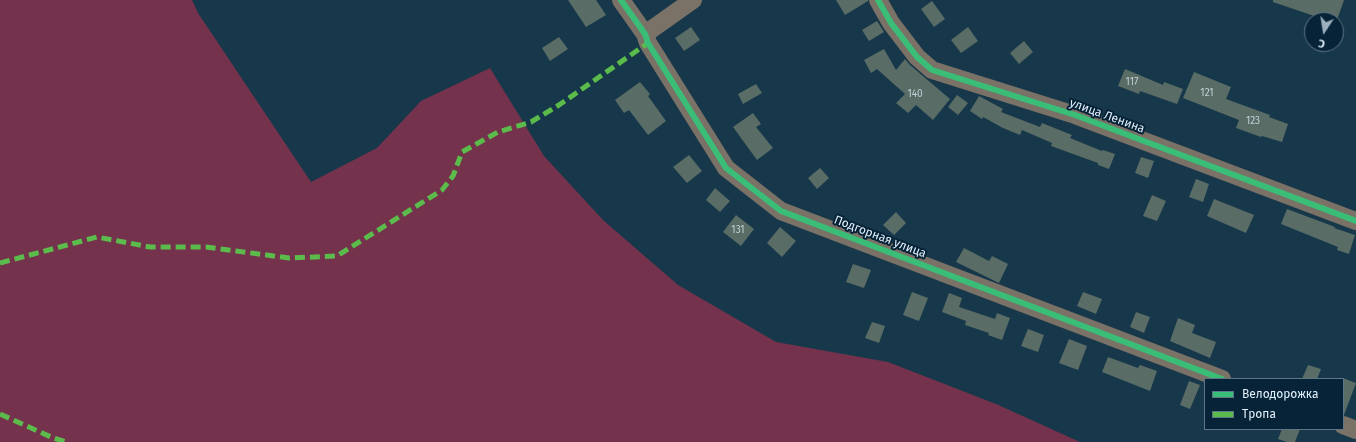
<!DOCTYPE html>
<html>
<head>
<meta charset="utf-8">
<style>
  body { margin:0 }
  #map { position:relative; width:1356px; height:442px; overflow:hidden; background:#17384a; font-family:"Fira Sans",sans-serif }
  canvas { display:block }
  .legend { position:absolute; left:1204px; top:378px; width:140px; height:52px; box-sizing:border-box; background:#062337; border:1px solid #5e7585; margin:0; padding:5px 7px; list-style:none; font-size:12px; color:#e3f0fb }
  .legend li { display:flex; align-items:center; gap:8px; height:20px }
  .legend b { width:20px; border:1px solid #5e7585 }
  .north { position:absolute; left:1304px; top:12px; width:40px; height:40px; box-sizing:border-box; background:#062337; border:1px solid #5e7585; border-radius:50%; rotate:192deg; font-size:11px; font-weight:700; line-height:16px; text-align:center; color:#e3f0fb }
  .north::after { content:''; display:block; margin:auto; width:14px; height:18px; background:#9cb0bd; clip-path:polygon(50% 0,100% 100%,50% 72%,0 100%) }
</style>
</head>
<body>
<div id="map">
<canvas width="1356" height="442"></canvas>
<ul class="legend">
<li><b style="height:5px;background:#3abd76"></b>Велодорожка</li>
<li><b style="height:5px;background:#5cbc4b"></b>Тропа</li>
</ul>
<div class="north">С</div>
</div>
<script>
const ctx = document.querySelector('canvas').getContext('2d');
ctx.lineJoin = 'round';
function fill(path, color) { ctx.fillStyle = color; ctx.fill(path, 'evenodd'); }
function stroke(path, color, width, dash) { ctx.strokeStyle = color; ctx.lineWidth = width; ctx.lineCap = dash ? 'butt' : 'round'; ctx.setLineDash(dash || []); ctx.stroke(path); }
function drawText(font, color, halo, rows, align = 'center') {
  ctx.font = font + ' "Fira Sans",sans-serif'; ctx.lineWidth = 4; ctx.setLineDash([]); ctx.textBaseline = 'middle'; ctx.strokeStyle = halo; ctx.fillStyle = color; for (const [text, x, y, turn = 0] of rows) {
    ctx.save(); ctx.translate(x, y); ctx.rotate((+turn || 0) * Math.PI / 180); ctx.textAlign = isNaN(turn) ? turn : align; if (halo) ctx.strokeText(text, 0, 0); ctx.fillText(text, 0, 0); ctx.restore();
  }
}
fill(new Path2D(`
  M 0,0 L 192,0 L 198,13 L 311,182 L 377,148 L 421,101 L 490,68 L 544,156 L 603,220 L 678,285 L 776,342 L 888,362 L 996,404 L 1080,442 L 0,442 Z`), '#74324d');
fill(new Path2D(`
  M 568,0 L 596,0 L 606,15 L 586,27 Z
  M 836,0 L 868,0 L 868,1 L 845,15 Z
  M 1273,0 L 1344,0 L 1337,20 L 1326,20 L 1273,2 Z
  M 932,1 L 945,19 L 934,27 L 921,9 Z
  M 877,21 L 884,32 L 869,41 L 862,30 Z
  M 691,27 L 700,40 L 684,51 L 675,38 Z
  M 968,27 L 978,41 L 961,53 L 951,40 Z
  M 559,37 L 568,49 L 550,61 L 542,48 Z
  M 1024,41 L 1033,52 L 1019,64 L 1010,53 Z
  M 884,49 L 896,70 L 905,59 L 910,65 L 950,99 L 933,120 L 916,105 L 908,113 L 896,103 L 905,94 L 877,69 L 871,73 L 864,60 Z
  M 1125,69 L 1163,85 L 1164,82 L 1183,89 L 1177,104 L 1140,91 L 1139,94 L 1118,86 Z
  M 1194,72 L 1231,87 L 1226,99 L 1270,115 L 1269,117 L 1288,124 L 1282,142 L 1262,136 L 1261,137 L 1236,128 L 1239,120 L 1183,98 Z
  M 640,82 L 650,94 L 648,96 L 666,121 L 648,135 L 629,110 L 624,113 L 615,100 Z
  M 756,84 L 762,93 L 743,104 L 738,94 Z
  M 957,95 L 968,103 L 958,115 L 948,107 Z
  M 979,96 L 1003,109 L 1001,112 L 1040,127 L 1042,123 L 1072,135 L 1070,138 L 1102,151 L 1103,150 L 1115,154 L 1109,169 L 1098,165 L 1098,163 L 1051,146 L 1052,143 L 1022,130 L 1020,135 L 1003,128 L 983,117 L 982,119 L 970,111 Z
  M 753,113 L 761,124 L 756,127 L 773,148 L 757,160 L 733,127 Z
  M 689,155 L 702,171 L 687,183 L 673,167 Z
  M 1141,157 L 1154,161 L 1148,178 L 1135,173 Z
  M 820,168 L 829,178 L 817,189 L 808,178 Z
  M 1196,179 L 1209,184 L 1203,202 L 1189,197 Z
  M 715,188 L 730,201 L 720,212 L 706,200 Z
  M 1152,195 L 1166,201 L 1157,221 L 1143,216 Z
  M 1214,199 L 1254,215 L 1246,233 L 1207,216 Z
  M 1287,209 L 1335,227 L 1334,228 L 1355,235 L 1349,254 L 1337,250 L 1338,247 L 1281,224 Z
  M 896,212 L 906,223 L 894,235 L 883,225 Z
  M 736,215 L 754,229 L 741,246 L 723,232 Z
  M 780,227 L 796,241 L 782,257 L 767,243 Z
  M 964,248 L 989,261 L 992,256 L 1008,264 L 999,283 L 956,262 Z
  M 853,264 L 871,270 L 864,288 L 846,282 Z
  M 912,292 L 928,298 L 919,321 L 903,315 Z
  M 1083,292 L 1102,299 L 1096,314 L 1077,306 Z
  M 949,293 L 962,298 L 959,307 L 995,319 L 997,313 L 1010,318 L 1002,340 L 988,335 L 989,333 L 965,325 L 966,321 L 942,312 Z
  M 1136,312 L 1150,317 L 1144,333 L 1130,327 Z
  M 1178,318 L 1195,325 L 1192,333 L 1216,342 L 1210,358 L 1170,341 Z
  M 872,322 L 885,326 L 879,343 L 865,338 Z
  M 1028,329 L 1044,335 L 1038,352 L 1021,346 Z
  M 1069,339 L 1087,346 L 1078,370 L 1059,363 Z
  M 1108,357 L 1138,368 L 1140,365 L 1157,371 L 1150,391 L 1102,372 Z
  M 1308,365 L 1321,369 L 1317,379 L 1302,379 Z
  M 1343,378 L 1356,383 L 1344,415 L 1343,415 Z
  M 1189,381 L 1200,385 L 1190,409 L 1180,405 Z
  M 1282,429 L 1300,429 L 1295,442 L 1287,442 L 1278,439 Z`), '#596c66');
stroke(new Path2D(`
  M 621,0 L 645,34 L 648,43 L 726,168 L 781,211 L 1222,379
  M 878,0 L 891,23 L 917,57 L 932,70 L 1075,115 L 1356,221
  M 645,34 L 693,0
  M 1343,425 L 1356,430`), '#7a7167', 18);
stroke(new Path2D(`
  M 0,263 L 97,237 L 150,247 L 206,247 L 289,258 L 337,256 L 442,190 L 453,176 L 462,152 L 498,132 L 531,122 L 559,105 L 648,43
  M 0,414 L 51,437 L 66,442`), '#5cbc4b', 5, [10, 5]);
stroke(new Path2D(`
  M 621,0 L 645,34 L 648,43 L 726,168 L 781,211 L 1222,379
  M 878,0 L 891,23 L 917,57 L 932,70 L 1075,115 L 1356,221`), '#3abd76', 6);
drawText('10px', '#c0cfd6', null, [
  ["117",1132,82],
  ["121",1207,93],
  ["140",915,94],
  ["123",1253,121],
  ["131",738,230]
]);
drawText('12px', '#e3f0fb', '#062337', [
  ["улица Ленина",1107,116,20],
  ["Подгорная улица",880,237,21]
]);
</script>
</body>
</html>
